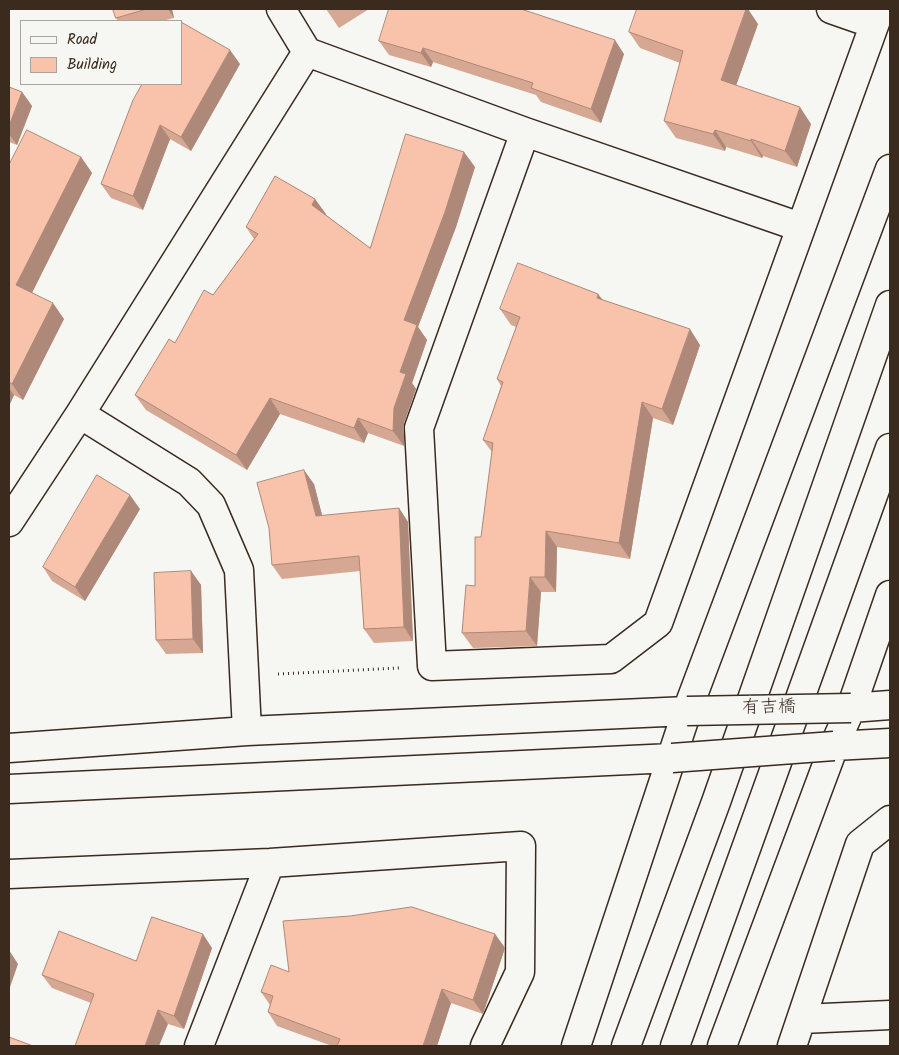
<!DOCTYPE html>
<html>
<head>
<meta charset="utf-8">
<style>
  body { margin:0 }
  #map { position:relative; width:899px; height:1055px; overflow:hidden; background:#f6f6f2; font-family:Kalam,sans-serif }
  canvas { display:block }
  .frame { position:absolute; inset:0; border:10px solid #3b2a1e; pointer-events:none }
  .legend { position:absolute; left:20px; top:20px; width:162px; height:65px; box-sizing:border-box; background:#f6f6f2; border:1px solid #aba49d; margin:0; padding:6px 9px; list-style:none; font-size:15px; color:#3b2a1e }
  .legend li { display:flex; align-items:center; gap:10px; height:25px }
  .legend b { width:25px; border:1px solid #aba49d }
</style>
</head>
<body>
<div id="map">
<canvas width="899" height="1055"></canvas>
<div class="frame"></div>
<ul class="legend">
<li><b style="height:6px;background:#f6f6f2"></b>Road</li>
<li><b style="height:14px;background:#f9c3ab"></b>Building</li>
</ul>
</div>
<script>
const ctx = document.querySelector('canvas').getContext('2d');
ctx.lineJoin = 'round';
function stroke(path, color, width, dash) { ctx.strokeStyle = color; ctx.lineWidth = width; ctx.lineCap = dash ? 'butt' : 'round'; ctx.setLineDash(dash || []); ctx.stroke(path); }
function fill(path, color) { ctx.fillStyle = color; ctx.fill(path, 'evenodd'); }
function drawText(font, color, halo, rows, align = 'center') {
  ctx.font = font + ' Kalam,"Klee One",sans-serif'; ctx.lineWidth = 4; ctx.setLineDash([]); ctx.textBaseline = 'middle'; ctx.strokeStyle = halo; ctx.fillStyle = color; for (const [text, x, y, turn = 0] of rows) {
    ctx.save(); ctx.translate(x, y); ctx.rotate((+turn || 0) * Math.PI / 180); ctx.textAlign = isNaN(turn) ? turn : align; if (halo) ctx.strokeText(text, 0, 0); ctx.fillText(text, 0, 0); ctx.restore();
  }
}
const minor = new Path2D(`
  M 281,9 L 307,52 L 525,132 L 800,227
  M 831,9 L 874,24
  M 525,132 L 419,428 L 432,666 L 611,659 L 658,623 L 880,9
  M 80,414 L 189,482 L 211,505 L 239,570 L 247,731
  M 9,522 L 80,414 L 307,52
  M 851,708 L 890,705
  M 834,746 L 890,743
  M 9,748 L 247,731 L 687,711
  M 9,789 L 672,758
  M 9,874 L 270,863 L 521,846 L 520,972 L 485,1046
  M 802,1019 L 890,1015
  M 199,1046 L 270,863
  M 576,1046 L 687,711 L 890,169
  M 626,1046 L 716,802 L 890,305
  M 675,1046 L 890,448
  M 722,1046 L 834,746 L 851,708 L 890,595
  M 792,1046 L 860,844 L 890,820`);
stroke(minor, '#3b2a1e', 31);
stroke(new Path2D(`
  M 278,674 L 399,668`), '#3b2a1e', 3, [1, 4]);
stroke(minor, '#f6f6f2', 28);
const minorBridge = new Path2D(`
  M 687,711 L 851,708
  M 672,758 L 834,746`);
stroke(minorBridge, '#3b2a1e', 31, []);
stroke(minorBridge, '#f6f6f2', 28);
fill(new Path2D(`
  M 113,9 L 172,9 L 174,18 L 162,21 L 118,21 L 116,18 Z
  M 326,9 L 369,9 L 339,28 Z
  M 758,24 L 736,85 L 811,124 L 797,167 L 763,156 L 762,158 L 726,147 L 725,151 L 676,138 L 664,121 L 680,63 L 640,48 L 629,32 Z
  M 379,41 L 624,54 L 601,123 L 541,102 L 536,95 L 433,62 L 431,67 L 389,55 Z
  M 240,64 L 191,151 L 170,139 L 143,210 L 111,198 L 101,184 L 133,100 Z
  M 9,87 L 22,92 L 32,106 L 17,145 L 9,142 Z
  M 81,157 L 92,173 L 32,292 L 64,319 L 23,400 L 14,395 L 9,406 L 9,165 Z
  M 475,167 L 456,227 L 418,327 L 427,340 L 412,383 L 416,389 L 404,423 L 404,446 L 368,433 L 364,443 L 280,414 L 247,470 L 146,410 L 135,395 L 175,343 L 213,295 L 254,239 L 246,227 L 315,199 L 326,215 L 370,248 Z
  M 598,294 L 603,300 L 700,345 L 673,425 L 653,418 L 630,559 L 557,547 L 556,592 L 541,592 L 537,646 L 473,648 L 462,633 L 475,586 L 492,452 L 483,440 L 501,386 L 497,379 L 516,327 L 511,325 L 500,309 Z
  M 314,484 L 322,516 L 399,508 L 408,522 L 413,641 L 374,643 L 364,629 L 360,571 L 282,579 L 272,565 Z
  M 140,509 L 85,601 L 52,581 L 43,567 Z
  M 191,571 L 201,585 L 203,653 L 166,654 L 156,640 Z
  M 495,934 L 505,948 L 483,1014 L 451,1003 L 437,1046 L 332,1046 L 277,1026 L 268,1012 L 270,1005 L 261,992 L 289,972 Z
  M 212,948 L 184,1029 L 168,1024 L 91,1003 L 52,988 L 42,975 Z`), '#d6a893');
fill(new Path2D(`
  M 168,9 L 172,9 L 174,18 Z
  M 746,9 L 748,9 L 758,24 L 732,97 L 721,80 Z
  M 615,40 L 624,54 L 601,123 L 591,109 Z
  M 423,48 L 433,62 L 431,67 L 421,53 Z
  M 230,50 L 240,64 L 191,151 L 181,137 Z
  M 22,92 L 32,106 L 17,145 L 9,134 L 9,126 Z
  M 800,107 L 811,124 L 797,167 L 785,151 Z
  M 160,125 L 170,139 L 143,210 L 133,196 Z
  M 715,130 L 726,147 L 725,151 L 713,134 Z
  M 751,139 L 763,156 L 762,158 L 751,141 Z
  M 464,152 L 475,167 L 456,227 L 418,327 L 427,340 L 412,383 L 416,389 L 404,423 L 404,446 L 393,431 L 394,408 L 400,372 L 404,320 Z
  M 81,157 L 92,173 L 28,301 L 16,285 Z
  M 315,199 L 326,214 L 323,220 L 312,205 Z
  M 598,294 L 609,309 L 597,298 Z
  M 53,303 L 64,319 L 23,400 L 12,384 Z
  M 690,329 L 700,345 L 673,425 L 662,409 Z
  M 9,388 L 14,395 L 9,406 Z
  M 270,398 L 280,414 L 247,470 L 236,455 Z
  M 642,402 L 653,418 L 630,559 L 619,543 Z
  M 358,418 L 368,433 L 364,443 L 354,428 Z
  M 304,470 L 314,484 L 326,530 L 316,516 Z
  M 130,495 L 140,509 L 85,601 L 75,587 Z
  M 399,508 L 408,522 L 413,641 L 404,627 Z
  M 546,531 L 557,547 L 556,592 L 545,577 Z
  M 191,571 L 201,585 L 203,653 L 193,639 Z
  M 530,577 L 541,592 L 537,646 L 526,631 Z
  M 203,934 L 212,948 L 184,1029 L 174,1016 Z
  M 495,934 L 505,948 L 483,1014 L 473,1000 Z
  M 9,950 L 18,964 L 9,990 Z
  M 442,989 L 451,1003 L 437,1046 L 423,1046 Z
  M 158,1010 L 168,1024 L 159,1046 L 145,1046 Z`), '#ae8878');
const building = new Path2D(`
  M 113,9 L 147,9 L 116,18 Z
  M 389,9 L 521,9 L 615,40 L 591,109 L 531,88 L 533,83 L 423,48 L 421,53 L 379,41 Z
  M 637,9 L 746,9 L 721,80 L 800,107 L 785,151 L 751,139 L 751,141 L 715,130 L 713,134 L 664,121 L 683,51 L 629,32 Z
  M 181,22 L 230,50 L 181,137 L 160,125 L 133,196 L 101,184 L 133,100 L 142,84 L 181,84 Z
  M 9,87 L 22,92 L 9,126 Z
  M 27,130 L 81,157 L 16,285 L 53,303 L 12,384 L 9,382 L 9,165 Z
  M 406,134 L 464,152 L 445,212 L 404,320 L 417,325 L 400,372 L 406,374 L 394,408 L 393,431 L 358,418 L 354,428 L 270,398 L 236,455 L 135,395 L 169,339 L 175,343 L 204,290 L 213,295 L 258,234 L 246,227 L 275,176 L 315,199 L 312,205 L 370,248 Z
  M 518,263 L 598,294 L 597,298 L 690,329 L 662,409 L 642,402 L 619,543 L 546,531 L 545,577 L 530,577 L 526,631 L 462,633 L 466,585 L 475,586 L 475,537 L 481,537 L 493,443 L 483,440 L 503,382 L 497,379 L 520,317 L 500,309 Z
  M 304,470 L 316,516 L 399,508 L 404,627 L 364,629 L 359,556 L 272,565 L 269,528 L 257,483 Z
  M 97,475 L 130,495 L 75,587 L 43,567 Z
  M 191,571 L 193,639 L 156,640 L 154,573 Z
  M 412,907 L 495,934 L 473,1000 L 442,989 L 423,1046 L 337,1046 L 340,1039 L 268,1012 L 273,996 L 261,992 L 271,965 L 289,972 L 283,921 L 350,916 Z
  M 152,917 L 203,934 L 174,1016 L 158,1010 L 145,1046 L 75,1046 L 94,994 L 42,975 L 59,931 L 136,961 Z
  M 9,1037 L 33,1046 L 9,1046 Z`);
fill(building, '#f9c3ab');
stroke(building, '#ae8878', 1);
drawText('18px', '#3b2a1e', '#f6f6f2', [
  ["有吉橋",769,709,-1]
]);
</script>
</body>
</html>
